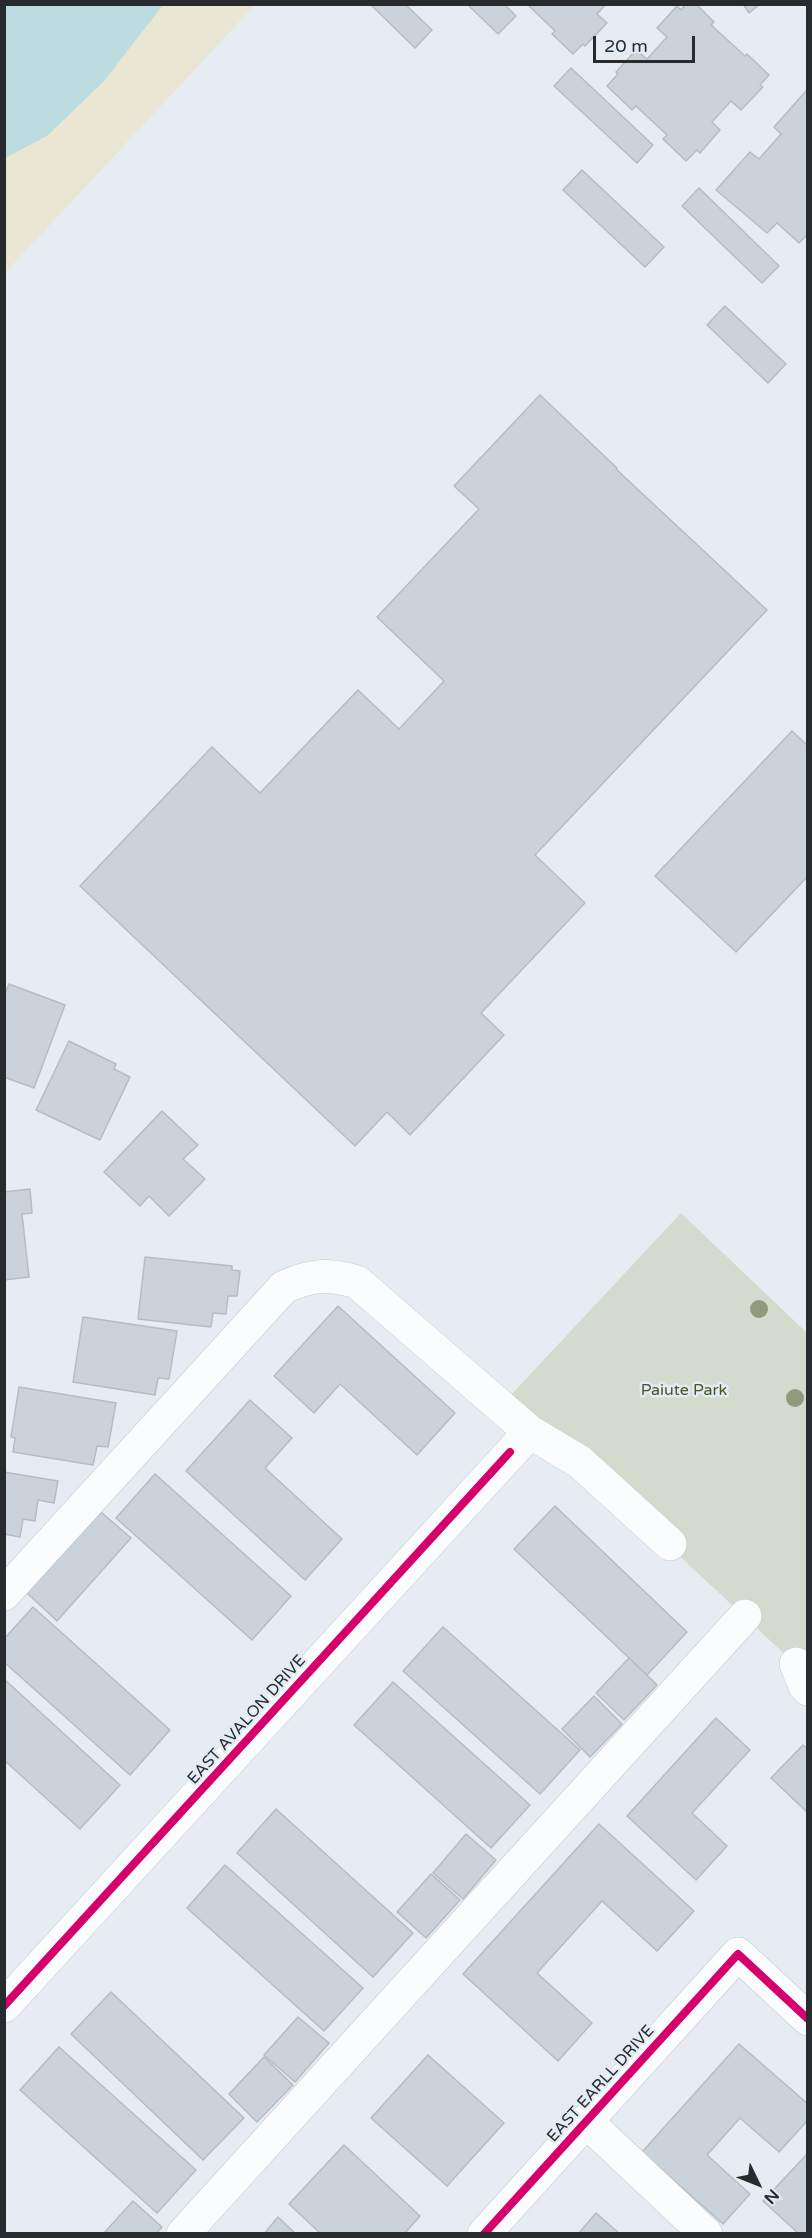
<!DOCTYPE html>
<html>
<head>
<meta charset="utf-8">
<style>
  body { margin:0 }
  #map { position:relative; width:812px; height:2238px; overflow:hidden; background:#e7ecf2; font-family:"Varela Round",sans-serif }
  canvas { display:block }
  .frame { position:absolute; inset:0; border:6px solid #272b2e; pointer-events:none }
  .north { position:absolute; left:728px; top:2154px; width:60px; height:60px; -webkit-text-stroke:4px #e3ecf6; paint-order:stroke; rotate:133deg; font-size:16px; font-weight:700; line-height:24px; text-align:center; color:#272b2e }
  .north::after { content:''; display:block; margin:auto; width:21px; height:27px; background:#272b2e; clip-path:polygon(50% 0,100% 100%,50% 72%,0 100%) }
  .scale { position:absolute; left:593px; top:36px; width:102px; height:27px; box-sizing:border-box; border:3px solid #272b2e; border-top:0; padding-left:8px; font-size:18px; line-height:21px; white-space:nowrap; color:#272b2e; -webkit-text-stroke:4px #e3ecf6; paint-order:stroke }
</style>
</head>
<body>
<div id="map">
<canvas width="812" height="2238"></canvas>
<div class="frame"></div>
<div class="north">N</div>
<div class="scale">20 m</div>
</div>
<script>
const ctx = document.querySelector('canvas').getContext('2d');
ctx.lineJoin = 'round';
function fill(path, color) { ctx.fillStyle = color; ctx.fill(path, 'evenodd'); }
function stroke(path, color, width, dash) { ctx.strokeStyle = color; ctx.lineWidth = width; ctx.lineCap = dash ? 'butt' : 'round'; ctx.setLineDash(dash || []); ctx.stroke(path); }
function drawText(font, color, halo, rows, align = 'center') {
  ctx.font = font + ' "Varela Round",sans-serif'; ctx.lineWidth = 5; ctx.setLineDash([]); ctx.textBaseline = 'middle'; ctx.strokeStyle = halo; ctx.fillStyle = color; for (const [text, x, y, turn = 0] of rows) {
    ctx.save(); ctx.translate(x, y); ctx.rotate((+turn || 0) * Math.PI / 180); ctx.textAlign = isNaN(turn) ? turn : align; if (halo) ctx.strokeText(text, 0, 0); ctx.fillText(text, 0, 0); ctx.restore();
  }
}
fill(new Path2D(`
  M 681,1213 L 807,1333 L 807,1675 L 509,1397 Z`), '#d4dacd');
fill(new Path2D(`
  M 5,5 L 255,5 L 5,273 Z`), '#e9e6d4');
fill(new Path2D(`
  M 5,4 L 163,4 L 163,5 L 104,81 L 47,136 L 5,158 Z`), '#bcdce0');
const building = new Path2D(`
  M 370,4 L 405,4 L 432,30 L 415,48 Z
  M 467,4 L 504,4 L 516,16 L 498,34 Z
  M 527,4 L 606,4 L 597,14 L 607,23 L 585,46 L 583,44 L 573,54 L 552,34 L 555,31 Z
  M 686,4 L 696,4 L 714,22 L 711,25 L 745,56 L 747,54 L 769,75 L 760,85 L 763,87 L 741,110 L 731,101 L 712,122 L 720,130 L 700,153 L 697,150 L 686,161 L 663,139 L 667,135 L 636,106 L 632,110 L 607,86 L 618,74 L 616,72 L 636,50 L 647,59 L 667,37 L 657,28 L 677,6 L 681,10 Z
  M 743,4 L 760,4 L 749,13 Z
  M 571,68 L 653,145 L 637,163 L 554,86 Z
  M 806,91 L 808,93 L 808,234 L 799,243 L 777,223 L 767,233 L 716,190 L 750,152 L 759,159 L 781,134 L 774,127 Z
  M 582,170 L 664,247 L 645,267 L 563,190 Z
  M 699,188 L 779,266 L 762,283 L 682,206 Z
  M 725,306 L 786,364 L 768,383 L 707,325 Z
  M 540,395 L 617,468 L 616,469 L 767,610 L 535,855 L 585,903 L 481,1013 L 504,1035 L 410,1135 L 387,1112 L 355,1146 L 80,886 L 212,747 L 260,793 L 358,690 L 399,729 L 444,681 L 377,617 L 479,509 L 454,486 Z
  M 792,731 L 808,746 L 808,876 L 736,952 L 655,876 Z
  M 9,984 L 65,1005 L 34,1088 L 4,1077 L 4,996 Z
  M 69,1041 L 116,1064 L 114,1069 L 130,1077 L 100,1140 L 36,1110 Z
  M 162,1111 L 198,1145 L 183,1159 L 205,1179 L 169,1216 L 149,1196 L 140,1206 L 104,1172 Z
  M 30,1189 L 32,1213 L 22,1214 L 29,1277 L 4,1280 L 4,1192 Z
  M 145,1257 L 232,1266 L 232,1270 L 240,1271 L 237,1296 L 228,1296 L 226,1314 L 213,1313 L 211,1327 L 138,1319 Z
  M 338,1306 L 455,1413 L 417,1455 L 340,1384 L 314,1413 L 274,1376 Z
  M 83,1317 L 177,1331 L 169,1379 L 158,1378 L 155,1395 L 73,1382 Z
  M 19,1387 L 116,1403 L 108,1447 L 97,1446 L 93,1465 L 13,1452 L 15,1438 L 11,1437 Z
  M 250,1400 L 292,1438 L 265,1468 L 342,1539 L 305,1580 L 186,1471 Z
  M 4,1472 L 58,1481 L 54,1503 L 38,1500 L 35,1521 L 23,1519 L 20,1537 L 4,1534 Z
  M 155,1474 L 291,1596 L 252,1640 L 116,1518 Z
  M 555,1506 L 687,1632 L 647,1675 L 514,1549 Z
  M 101,1512 L 131,1538 L 57,1621 L 27,1593 Z
  M 33,1607 L 170,1730 L 130,1775 L 4,1662 L 4,1639 Z
  M 443,1627 L 580,1750 L 540,1794 L 403,1671 Z
  M 629,1658 L 657,1685 L 624,1720 L 596,1693 Z
  M 4,1679 L 120,1785 L 80,1829 L 4,1760 Z
  M 393,1682 L 530,1805 L 491,1848 L 354,1725 Z
  M 594,1696 L 622,1724 L 590,1757 L 562,1729 Z
  M 716,1718 L 750,1750 L 692,1813 L 727,1846 L 696,1880 L 627,1816 Z
  M 803,1745 L 808,1749 L 808,1813 L 771,1778 Z
  M 276,1809 L 413,1933 L 373,1977 L 237,1853 Z
  M 599,1824 L 694,1911 L 657,1951 L 602,1901 L 537,1973 L 592,2023 L 558,2061 L 463,1974 Z
  M 466,1834 L 496,1860 L 463,1899 L 433,1873 Z
  M 225,1865 L 363,1988 L 324,2031 L 187,1908 Z
  M 431,1874 L 460,1900 L 426,1938 L 397,1912 Z
  M 111,1992 L 244,2118 L 203,2160 L 71,2034 Z
  M 298,2017 L 329,2043 L 295,2082 L 264,2055 Z
  M 739,2044 L 808,2104 L 808,2120 L 779,2152 L 740,2118 L 707,2155 L 750,2194 L 723,2224 L 642,2152 Z
  M 59,2047 L 196,2170 L 157,2213 L 20,2090 Z
  M 428,2055 L 504,2123 L 447,2186 L 371,2118 Z
  M 264,2057 L 293,2085 L 257,2122 L 229,2094 Z
  M 344,2145 L 420,2216 L 404,2234 L 321,2234 L 289,2204 Z
  M 808,2153 L 808,2234 L 799,2234 L 763,2201 Z
  M 133,2201 L 162,2227 L 156,2234 L 103,2234 Z
  M 596,2213 L 620,2234 L 578,2234 Z
  M 278,2217 L 296,2234 L 264,2234 Z`);
fill(building, '#cbd2da');
stroke(building, '#b8bcc0', 1.5);
const minor = new Path2D(`
  M 4,1594 L 284,1287 C 311,1275 328,1273 357,1282 L 530,1432
  M 796,1664 L 805,1686 L 808,1689
  M 4,2006 L 530,1432 L 580,1462 L 670,1544
  M 586,2121 L 706,2234
  M 183,2234 L 745,1616
  M 484,2234 L 738,1954 L 808,2019`);
stroke(minor, '#c5c9cd', 34);
stroke(minor, '#fbfcfd', 33);
stroke(new Path2D(`
  M 4,2006 L 510,1452
  M 484,2234 L 738,1954 L 808,2019`), '#d6006c', 8);
ctx.fillStyle = '#92997e';
for (const [x, y] of [
  [759,1309],
  [795,1398]
]) { ctx.beginPath(); ctx.arc(x, y, 9, 0, 2 * Math.PI); ctx.fill(); }
drawText('16px', '#4c5520', '#e3ecf6', [
  ["Paiute Park",684,1391]
]);
drawText('16px', '#272b2e', '#e3ecf6', [
  ["EAST AVALON DRIVE",247,1720,-48],
  ["EAST EARLL DRIVE",601,2084,-48]
]);
</script>
</body>
</html>
